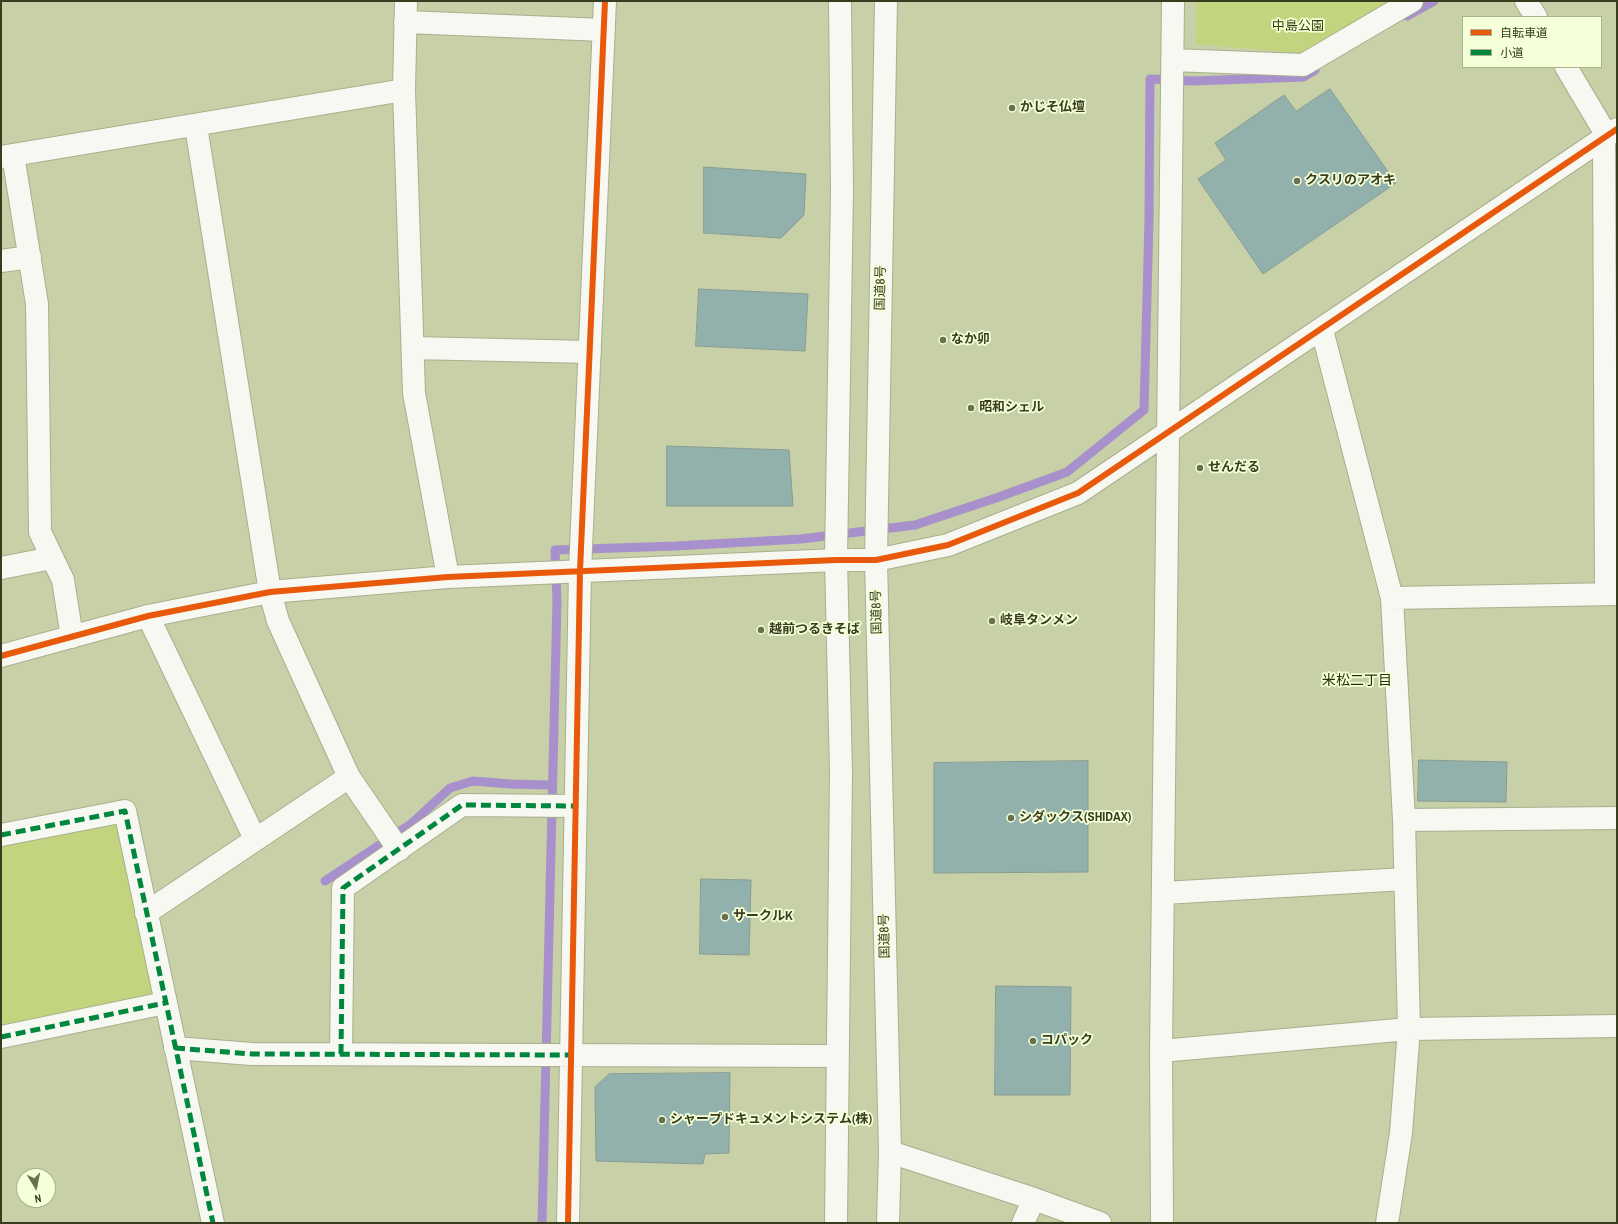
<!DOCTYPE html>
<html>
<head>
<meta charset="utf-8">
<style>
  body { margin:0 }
  #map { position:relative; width:1618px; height:1224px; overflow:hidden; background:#c7d0a6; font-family:"Archivo Narrow","Noto Sans JP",sans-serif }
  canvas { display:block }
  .frame { position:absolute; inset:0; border:2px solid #373d1e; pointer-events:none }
  .legend { position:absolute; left:1462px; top:16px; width:140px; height:52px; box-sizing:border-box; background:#f5ffd8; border:1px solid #a9b18e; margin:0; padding:5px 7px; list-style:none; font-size:12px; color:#373d1e }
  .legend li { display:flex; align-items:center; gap:8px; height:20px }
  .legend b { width:20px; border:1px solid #a9b18e }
  .north { position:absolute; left:16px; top:1168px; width:40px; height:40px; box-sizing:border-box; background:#f5ffd8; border:1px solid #a9b18e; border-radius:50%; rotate:170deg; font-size:11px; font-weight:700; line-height:16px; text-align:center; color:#373d1e }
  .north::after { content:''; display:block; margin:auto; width:14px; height:18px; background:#69704e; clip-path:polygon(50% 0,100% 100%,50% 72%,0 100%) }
</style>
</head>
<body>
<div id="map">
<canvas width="1618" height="1224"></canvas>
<div class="frame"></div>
<ul class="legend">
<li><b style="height:5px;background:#e8590c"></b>自転車道</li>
<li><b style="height:5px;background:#00873e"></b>小道</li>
</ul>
<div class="north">N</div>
</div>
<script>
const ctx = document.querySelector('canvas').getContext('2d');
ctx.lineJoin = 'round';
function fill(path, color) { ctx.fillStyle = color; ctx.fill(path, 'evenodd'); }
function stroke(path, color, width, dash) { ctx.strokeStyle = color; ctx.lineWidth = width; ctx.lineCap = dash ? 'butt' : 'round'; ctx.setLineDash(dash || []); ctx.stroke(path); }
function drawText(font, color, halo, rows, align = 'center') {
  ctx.font = font + ' "Archivo Narrow","Noto Sans JP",sans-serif'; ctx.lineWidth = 3.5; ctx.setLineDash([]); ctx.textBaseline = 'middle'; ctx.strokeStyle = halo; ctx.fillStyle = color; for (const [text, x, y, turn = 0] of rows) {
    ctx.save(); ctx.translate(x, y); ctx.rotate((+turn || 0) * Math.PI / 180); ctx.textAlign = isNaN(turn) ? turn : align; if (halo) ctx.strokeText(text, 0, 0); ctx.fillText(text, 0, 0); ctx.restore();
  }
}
fill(new Path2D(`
  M 1196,1 L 1396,1 L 1305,54 L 1196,44 Z
  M 125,811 L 157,1005 L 1,1028 L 1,835 Z`), '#c3d47e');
stroke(new Path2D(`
  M 1407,16 L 1434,1
  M 325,881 L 411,824 L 450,788 L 473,781 L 510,784 L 551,785
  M 542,1223 L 557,601 L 555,550 L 676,546 L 801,539 L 915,525 L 996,498 L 1067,472 L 1144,410 L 1149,220 L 1150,79 L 1193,81 L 1303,77 L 1315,70`), '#a790cb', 9);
const building = new Path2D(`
  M 1330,89 L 1396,183 L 1263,274 L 1198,179 L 1226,160 L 1215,143 L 1284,95 L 1296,111 Z
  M 704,167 L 806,174 L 804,215 L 781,238 L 704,233 Z
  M 699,289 L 808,294 L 805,351 L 696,346 Z
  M 667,446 L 789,450 L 793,506 L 667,506 Z
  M 1419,760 L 1507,762 L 1506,802 L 1418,801 Z
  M 1088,761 L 1088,872 L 934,873 L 934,763 Z
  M 701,879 L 751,880 L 749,955 L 700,954 Z
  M 996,986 L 1071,987 L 1070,1095 L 995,1095 Z
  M 730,1073 L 729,1153 L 705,1154 L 703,1164 L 596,1161 L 595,1087 L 609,1074 Z`);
fill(building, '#92b1ad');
stroke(building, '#899c92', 1);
const minor = new Path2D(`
  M 406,1 L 404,90 L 414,393 L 448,577
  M 1526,1 L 1536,17
  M 405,22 L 604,30
  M 1172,60 L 1303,65 L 1412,1
  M 1566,67 L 1607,136
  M 196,126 L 270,592 L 278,621 L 349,777 L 399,850
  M 1604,138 L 1606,594
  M 13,155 L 37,304 L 40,532 L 63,580 L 72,637
  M 1,157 L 404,90
  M 1,261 L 30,257
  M 1322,330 L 1392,598 L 1404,820 L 1409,1029 L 1401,1133 L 1387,1223
  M 413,348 L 590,352
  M 1,568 L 52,558
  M 1392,598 L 1617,594
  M 148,616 L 255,839
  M 1,656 L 148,616 L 270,592 L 448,577 L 836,560 L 876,560 L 948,545 L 1078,493 L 1617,129
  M 1404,820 L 1617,818
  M 1,835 L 125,811 L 213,1223
  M 1164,893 L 1405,879
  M 146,913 L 349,777
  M 1,1037 L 165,1003
  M 175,1048 L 252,1054 L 837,1056
  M 1161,1051 L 1409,1029 L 1617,1026
  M 341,1054 L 343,888 L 462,805 L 575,806
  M 890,1152 L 1034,1199 L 1100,1223
  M 568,1223 L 580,571 L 605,1
  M 1023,1223 L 1034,1199
  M 1162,1223 L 1161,1051 L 1173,1`);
const highway = new Path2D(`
  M 886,1 L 876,560 L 890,1152 L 888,1223
  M 836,1223 L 841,772 L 836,560 L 842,191 L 840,1`);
stroke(minor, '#a8af8e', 24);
stroke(highway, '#a8af8e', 24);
stroke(minor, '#f7f8f2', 22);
stroke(highway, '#f7f8f2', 22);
stroke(new Path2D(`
  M 1,835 L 125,811 L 213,1223
  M 1,1037 L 165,1003
  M 175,1048 L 252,1054 L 571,1055
  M 341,1054 L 343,888 L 462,805 L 575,806`), '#00873e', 5, [10, 5]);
stroke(new Path2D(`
  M 1,656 L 148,616 L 270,592 L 448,577 L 836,560 L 876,560 L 948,545 L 1078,493 L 1617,129
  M 568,1223 L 580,571 L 605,1`), '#e8590c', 6);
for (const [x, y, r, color] of [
  [1012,108,4,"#69704e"],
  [1297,181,4,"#69704e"],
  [943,340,4,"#69704e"],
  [971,408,4,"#69704e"],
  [1200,468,4,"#69704e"],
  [992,621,4,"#69704e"],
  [761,630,4,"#69704e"],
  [1011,818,4,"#69704e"],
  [725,917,4,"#69704e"],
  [1033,1041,4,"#69704e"],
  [662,1120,4,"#69704e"]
]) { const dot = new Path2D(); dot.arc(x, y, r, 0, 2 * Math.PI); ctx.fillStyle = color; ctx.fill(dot); stroke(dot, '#f5ffd8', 1.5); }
drawText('13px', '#37400c', '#f5ffd8', [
  ["中島公園",1298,27]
]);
drawText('bold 13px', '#373d1e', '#f5ffd8', [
  ["かじそ仏壇",1020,108],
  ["クスリのアオキ",1305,181],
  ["なか卯",951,340],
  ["昭和シェル",979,408],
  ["せんだる",1208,468],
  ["岐阜タンメン",1000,621],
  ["越前つるきそば",769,630],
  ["シダックス(SHIDAX)",1019,818],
  ["サークルK",733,917],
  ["コパック",1041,1041],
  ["シャープドキュメントシステム(株)",670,1120]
], 'left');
drawText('13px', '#373d1e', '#f5ffd8', [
  ["国道8号",881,288,-89],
  ["国道8号",877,612,-91],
  ["国道8号",885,936,-91]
]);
drawText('14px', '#293006', '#f5ffd8', [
  ["米松二丁目",1357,681]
]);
</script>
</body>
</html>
